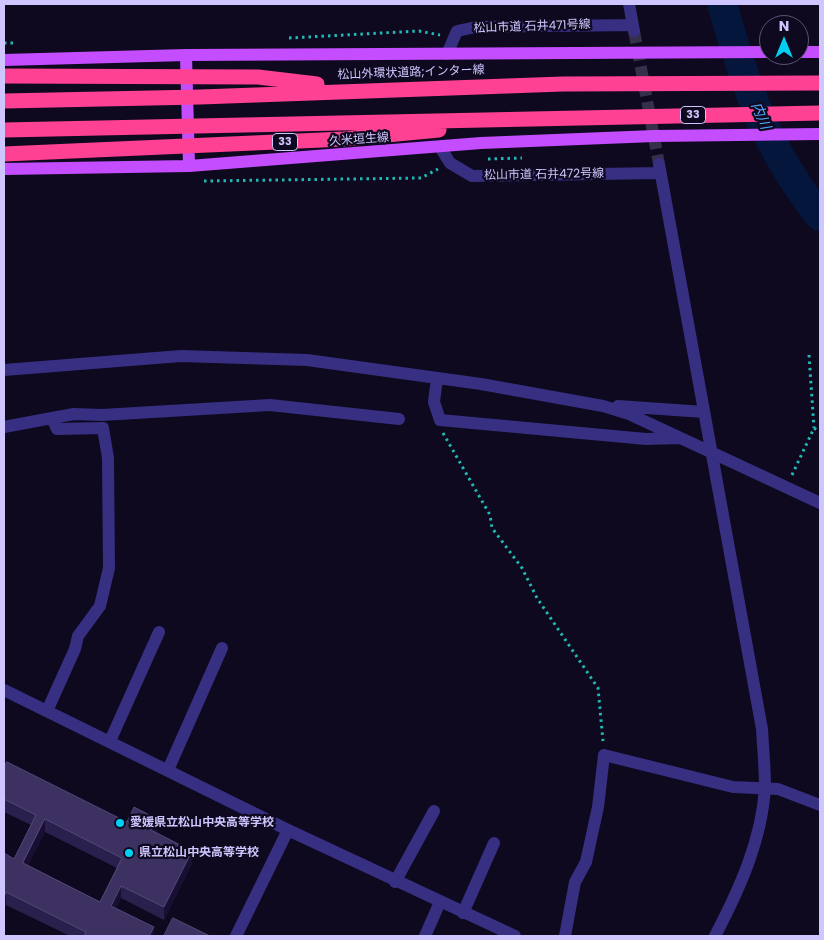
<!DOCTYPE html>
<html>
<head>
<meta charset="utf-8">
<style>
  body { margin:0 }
  #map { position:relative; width:824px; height:940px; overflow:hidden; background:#0e091e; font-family:Poppins,sans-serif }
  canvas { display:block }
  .frame { position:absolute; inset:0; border:5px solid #cfc6ff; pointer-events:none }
  .north { position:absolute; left:759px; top:15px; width:50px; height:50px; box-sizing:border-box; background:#0e091e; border:1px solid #5b5578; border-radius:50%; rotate:0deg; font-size:14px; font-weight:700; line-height:20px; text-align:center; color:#cfc6ff }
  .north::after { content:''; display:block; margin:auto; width:18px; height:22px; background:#00cff1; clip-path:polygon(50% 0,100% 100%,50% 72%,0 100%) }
</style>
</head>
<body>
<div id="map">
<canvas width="824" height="940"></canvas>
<div class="frame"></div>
<div class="north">N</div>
</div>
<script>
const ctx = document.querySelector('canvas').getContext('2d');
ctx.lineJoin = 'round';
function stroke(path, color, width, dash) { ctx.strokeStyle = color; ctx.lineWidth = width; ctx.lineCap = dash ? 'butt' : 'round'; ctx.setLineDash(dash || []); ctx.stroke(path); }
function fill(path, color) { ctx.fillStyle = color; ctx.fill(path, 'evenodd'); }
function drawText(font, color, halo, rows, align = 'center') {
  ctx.font = font + ' Poppins,"Noto Sans JP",sans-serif'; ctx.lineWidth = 4.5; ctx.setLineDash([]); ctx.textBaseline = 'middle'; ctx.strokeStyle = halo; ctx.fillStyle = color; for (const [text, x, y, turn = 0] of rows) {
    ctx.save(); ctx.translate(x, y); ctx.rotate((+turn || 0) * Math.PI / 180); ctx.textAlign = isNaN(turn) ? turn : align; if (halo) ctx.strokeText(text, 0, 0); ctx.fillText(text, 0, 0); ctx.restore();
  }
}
stroke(new Path2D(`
  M 722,4 C 745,85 766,149 820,216`), '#04163c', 30);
stroke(new Path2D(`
  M 634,31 L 659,164`), '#352f4b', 12, [12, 6]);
stroke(new Path2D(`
  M 289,38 L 419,31 L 440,35
  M 4,43 L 13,43
  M 488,159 L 522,158
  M 204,181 L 421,178 L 438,169
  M 809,355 L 814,428
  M 443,433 L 490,515 L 492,528 L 522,568 L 537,598 L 598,688 L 603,741
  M 792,475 L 814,428 L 820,432`), '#20b9b6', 3, [2.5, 4]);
stroke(new Path2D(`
  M 629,4 L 634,31
  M 447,54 L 457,31 L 476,27 L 633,25
  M 440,147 L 450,163 L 472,176 L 660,173
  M 659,164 L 762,729 C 763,748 765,768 765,787 C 762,840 739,890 715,936
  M 4,370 L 181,356 L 307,360 L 481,384 L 603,406 L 629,414 L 820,503
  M 437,378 L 434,402 L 440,420 L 646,439 L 680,438
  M 618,406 L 704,412
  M 52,418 L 74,414 L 102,415 L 270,405 L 399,419
  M 4,427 L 52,418 L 57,429 L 103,428 L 108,458 L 109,568 L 100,606 L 78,636 L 75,649 L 47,711
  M 4,690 L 288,830 L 515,936
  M 110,741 L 159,632
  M 168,770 L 222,648
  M 395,882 L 434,811
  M 463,913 L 494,843
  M 236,936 L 288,830
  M 425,936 L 440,902
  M 565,936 L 575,882 L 586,862 L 598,807 L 604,755 L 733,787 L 778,789 L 820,805`), '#362f82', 12);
stroke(new Path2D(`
  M 799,52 L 820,52
  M 186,55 L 189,166
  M 4,60 L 186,55 L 769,52
  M 4,169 L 189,166 L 481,143 L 654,136 L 820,134`), '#c44dff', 12);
stroke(new Path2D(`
  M 4,76 L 258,77 L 317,84
  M 4,101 L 200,97 L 563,84 L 820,83
  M 4,130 L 820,113
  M 4,154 L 344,139 L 439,130`), '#ff4194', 15);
fill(new Path2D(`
  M 4,768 L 127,822 L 157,832 L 156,833 L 192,864 L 164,920 L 121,898 L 116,908 L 154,936 L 70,936 L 6,905 L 4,910 L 4,853 L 14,859 L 31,825 L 4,812 ZM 45,832 L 117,868 L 100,902 L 28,865 Z`), '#2a204d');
fill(new Path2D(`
  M 45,819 L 45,832 L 23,875 L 23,863 Z
  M 157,819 L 157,832 L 151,843 L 151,830 Z
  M 192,851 L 192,864 L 164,920 L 164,907 Z
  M 121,886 L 121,898 L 111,918 L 111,906 Z
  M 6,892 L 6,905 L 4,910 L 4,897 Z
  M 154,927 L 154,936 L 149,936 Z`), '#180f32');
const building = new Path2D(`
  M 7,762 L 127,822 L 134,807 L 157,819 L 151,830 L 192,851 L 164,907 L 121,886 L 111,906 L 154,927 L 149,936 L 84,936 L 86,932 L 6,892 L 4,897 L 4,853 L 14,859 L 36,815 L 4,799 L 4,768 ZM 45,819 L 122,858 L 100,902 L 23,863 Z
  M 173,918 L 210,936 L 164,936 Z`);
fill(building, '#3c3160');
stroke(building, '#534979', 1);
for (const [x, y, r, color] of [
  [120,823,5,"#00cff1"],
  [129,853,5,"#00cff1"]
]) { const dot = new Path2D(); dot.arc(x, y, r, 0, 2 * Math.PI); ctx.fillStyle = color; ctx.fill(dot); stroke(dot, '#0e091e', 2); }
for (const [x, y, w] of [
  [693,115,25],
  [285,142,25]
]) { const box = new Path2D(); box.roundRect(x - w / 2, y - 8.5, w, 17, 4); ctx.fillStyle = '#0e091e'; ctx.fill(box); stroke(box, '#cfc6ff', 1); }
drawText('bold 11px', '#cfc6ff', null, [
  ["33",693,115],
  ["33",285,142]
]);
drawText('12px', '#cfc6ff', '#0e091e', [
  ["松山市道 石井471号線",532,27,-2],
  ["松山外環状道路;インター線",411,73,-2],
  ["久米垣生線",359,140,-4],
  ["松山市道 石井472号線",544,175,-1]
]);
drawText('bold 12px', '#cfc6ff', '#0e091e', [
  ["愛媛県立松山中央高等学校",130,823],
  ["県立松山中央高等学校",139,853]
], 'left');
drawText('italic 14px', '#54a9ff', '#0e091e', [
  ["内川",760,116,67]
]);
</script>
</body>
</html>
